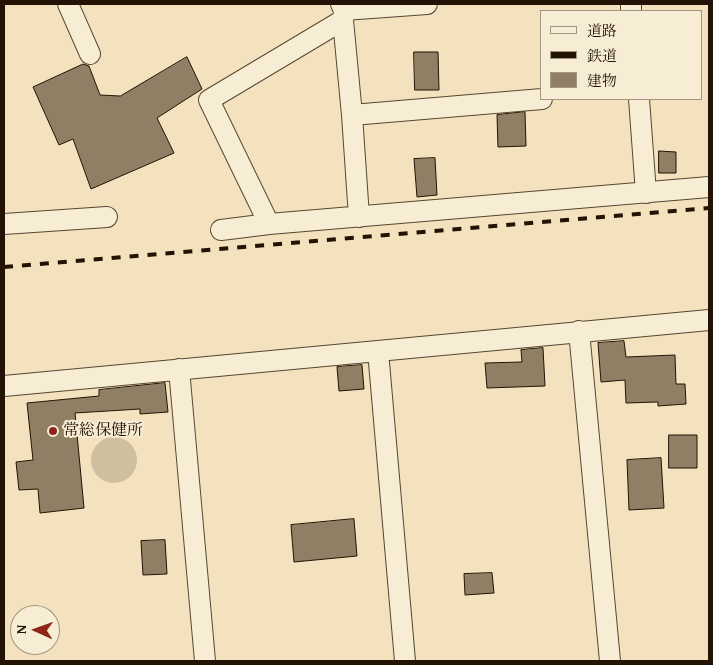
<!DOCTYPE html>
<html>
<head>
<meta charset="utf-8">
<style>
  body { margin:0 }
  #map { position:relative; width:713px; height:665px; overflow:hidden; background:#f3e2bd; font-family:"Gentium Book Plus","Noto Serif JP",serif }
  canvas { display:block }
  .frame { position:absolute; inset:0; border:5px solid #221304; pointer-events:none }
  .legend { position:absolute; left:540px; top:10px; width:162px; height:90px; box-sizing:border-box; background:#f7ecd4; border:1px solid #a29581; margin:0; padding:6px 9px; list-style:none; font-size:15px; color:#221304 }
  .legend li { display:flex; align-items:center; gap:10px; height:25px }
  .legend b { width:25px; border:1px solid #a29581 }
  .north { position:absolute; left:10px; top:605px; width:50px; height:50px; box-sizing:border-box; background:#f7ecd4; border:1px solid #a29581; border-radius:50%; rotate:272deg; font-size:14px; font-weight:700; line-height:20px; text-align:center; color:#221304 }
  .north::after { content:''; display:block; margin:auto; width:18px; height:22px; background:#8f2418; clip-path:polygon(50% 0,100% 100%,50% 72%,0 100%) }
</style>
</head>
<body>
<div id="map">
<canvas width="713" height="665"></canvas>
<div class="frame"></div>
<ul class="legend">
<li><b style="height:6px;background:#f7ecd4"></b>道路</li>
<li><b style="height:6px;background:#221304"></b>鉄道</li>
<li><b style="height:14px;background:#8f7f64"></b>建物</li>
</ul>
<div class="north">N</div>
</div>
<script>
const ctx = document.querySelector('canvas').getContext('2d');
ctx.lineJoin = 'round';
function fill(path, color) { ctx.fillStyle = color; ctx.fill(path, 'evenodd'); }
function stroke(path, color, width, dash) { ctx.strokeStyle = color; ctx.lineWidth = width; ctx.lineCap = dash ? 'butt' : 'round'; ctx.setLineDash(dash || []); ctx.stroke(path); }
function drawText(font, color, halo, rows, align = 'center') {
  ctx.font = font + ' "Gentium Book Plus","Noto Serif JP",serif'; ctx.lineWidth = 4; ctx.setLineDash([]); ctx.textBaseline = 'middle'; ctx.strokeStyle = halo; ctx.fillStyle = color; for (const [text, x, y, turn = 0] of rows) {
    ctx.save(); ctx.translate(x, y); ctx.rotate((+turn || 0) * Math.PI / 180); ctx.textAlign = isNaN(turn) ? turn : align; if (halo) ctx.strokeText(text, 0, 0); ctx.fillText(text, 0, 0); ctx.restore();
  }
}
fill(new Path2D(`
  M91 460a23 23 0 1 1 46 0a23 23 0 1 1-46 0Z`), '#cfbf9e');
const building = new Path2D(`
  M 414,52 L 438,52 L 439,90 L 415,90 Z
  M 187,57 L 202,89 L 157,118 L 174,153 L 91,189 L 73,139 L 59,145 L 33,87 L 83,64 L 89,66 L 100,95 L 120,96 Z
  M 525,112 L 526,146 L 498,147 L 497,115 Z
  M 659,151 L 676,152 L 676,173 L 659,173 Z
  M 435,158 L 437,195 L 417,197 L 414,159 Z
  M 624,341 L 626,357 L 675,355 L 676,384 L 685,384 L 686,404 L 658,406 L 658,402 L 626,403 L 625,380 L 601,382 L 598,343 Z
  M 543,348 L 545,386 L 487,388 L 485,363 L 522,362 L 521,350 Z
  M 362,365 L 364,389 L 339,391 L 337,367 Z
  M 165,383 L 168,412 L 140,414 L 140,409 L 75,413 L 84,508 L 40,513 L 38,489 L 19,490 L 16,462 L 33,460 L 27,403 L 99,396 L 99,390 Z
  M 669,435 L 697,435 L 697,468 L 669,468 Z
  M 661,458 L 664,508 L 629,510 L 627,460 Z
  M 354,519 L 357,556 L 294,562 L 291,525 Z
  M 165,540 L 167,574 L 143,575 L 141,541 Z
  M 492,573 L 494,593 L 465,595 L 464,574 Z`);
fill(building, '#8f7f64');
stroke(building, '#221304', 1);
const street = new Path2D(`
  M 68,4 L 90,54
  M 341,4 L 344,10 L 343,20 L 352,115 L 359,217
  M 631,4 L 631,11
  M 344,10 L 427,4
  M 639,99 L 646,193
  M 352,115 L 542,99
  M 4,224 L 107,217
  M 269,224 L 209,100 L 343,20
  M 221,230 L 269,224 L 709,187
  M 579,331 L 610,661
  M 378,351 L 405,661
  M 179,369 L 205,661
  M 4,386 L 709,320`);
stroke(street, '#564732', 22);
stroke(street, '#f7ecd4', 20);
stroke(new Path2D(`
  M 4,267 L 709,208`), '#221304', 4, [9, 9]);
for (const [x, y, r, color] of [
  [53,431,5,"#8f2418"]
]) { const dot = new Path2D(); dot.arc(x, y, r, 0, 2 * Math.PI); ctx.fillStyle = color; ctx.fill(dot); stroke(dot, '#f7ecd4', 2); }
drawText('16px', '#221304', '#f7ecd4', [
  ["常総保健所",63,431]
], 'left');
</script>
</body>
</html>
